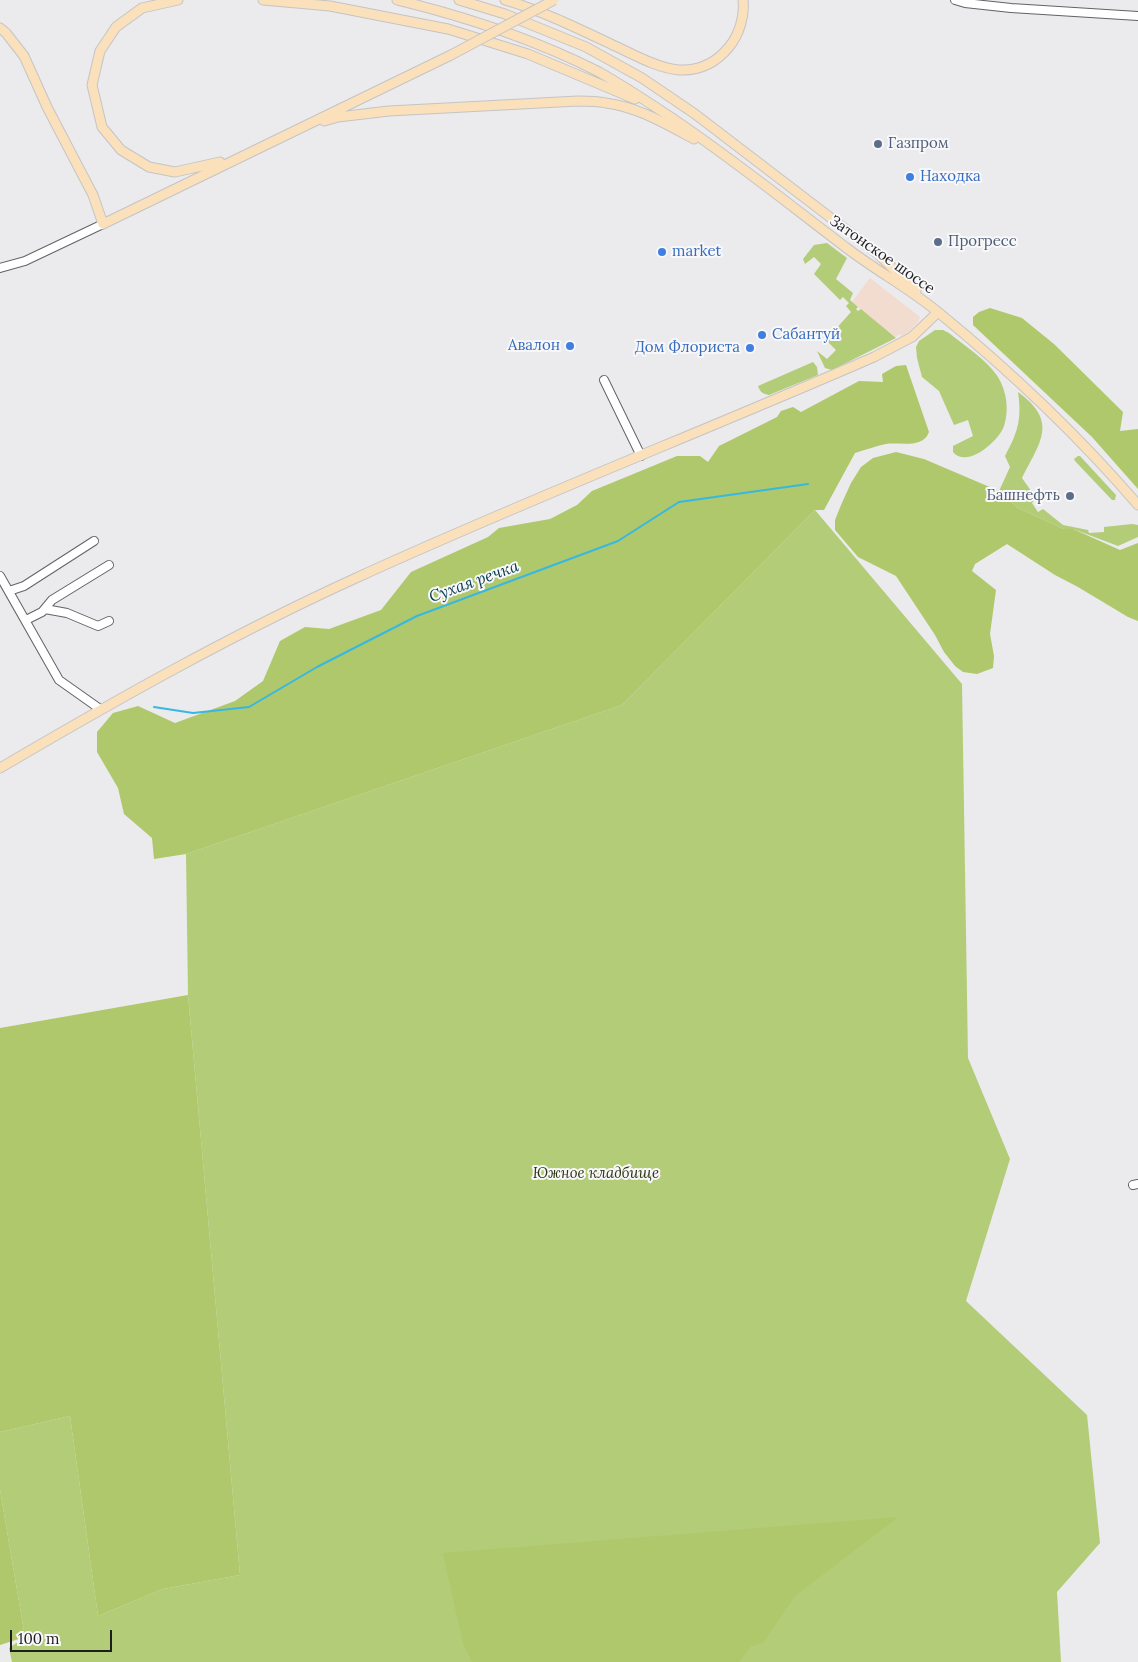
<!DOCTYPE html>
<html>
<head>
<meta charset="utf-8">
<style>
  body { margin:0 }
  #map { position:relative; width:1138px; height:1662px; overflow:hidden; background:#ebeaed; font-family:Lora,serif }
  canvas { display:block }
  .scale { position:absolute; left:10px; top:1630px; width:102px; height:22px; box-sizing:border-box; border:2px solid #1f1e1f; border-top:0; padding-left:6px; font-size:15px; line-height:18px; white-space:nowrap; color:#1f1e1f; -webkit-text-stroke:4px #f8f7fa; paint-order:stroke }
</style>
</head>
<body>
<div id="map">
<canvas width="1138" height="1662"></canvas>
<div class="scale">100 m</div>
</div>
<script>
const ctx = document.querySelector('canvas').getContext('2d');
ctx.lineJoin = 'round';
function fill(path, color) { ctx.fillStyle = color; ctx.fill(path, 'evenodd'); }
function stroke(path, color, width, dash) { ctx.strokeStyle = color; ctx.lineWidth = width; ctx.lineCap = dash ? 'butt' : 'round'; ctx.setLineDash(dash || []); ctx.stroke(path); }
function drawText(font, color, halo, rows, align = 'center') {
  ctx.font = font + ' Lora,serif'; ctx.lineWidth = 4; ctx.setLineDash([]); ctx.textBaseline = 'middle'; ctx.strokeStyle = halo; ctx.fillStyle = color; for (const [text, x, y, turn = 0] of rows) {
    ctx.save(); ctx.translate(x, y); ctx.rotate((+turn || 0) * Math.PI / 180); ctx.textAlign = isNaN(turn) ? turn : align; if (halo) ctx.strokeText(text, 0, 0); ctx.fillText(text, 0, 0); ctx.restore();
  }
}
fill(new Path2D(`
  M 870,278 L 920,317 L 918,322 L 904,337 L 900,334 L 895,337 L 852,302 Z`), '#f2dbcf');
fill(new Path2D(`
  M 827,243 L 847,258 L 836,279 L 853,293 L 850,300 L 858,307 L 856,309 L 858,311 L 861,309 L 896,338 L 832,370 L 825,368 L 817,351 L 827,359 L 836,350 L 826,340 L 851,312 L 846,306 L 849,303 L 843,297 L 840,300 L 814,274 L 821,264 L 814,257 L 805,264 L 803,259 L 814,245 Z
  M 935,330 L 943,330 L 949,333 C 965,346 987,360 998,377 C 1007,392 1009,410 1004,426 C 999,441 967,469 953,452 L 953,446 L 973,436 L 968,420 L 954,425 L 939,391 L 922,377 L 917,358 L 916,347 L 919,341 Z
  M 813,362 L 817,367 L 818,375 L 769,395 C 763,394 760,392 758,386 Z
  M 1018,392 C 1059,422 1040,442 1022,478 L 1036,498 L 1032,503 L 1038,512 L 1043,509 L 1063,525 L 1088,530 L 1089,533 L 1104,532 L 1104,527 L 1132,524 L 1138,525 L 1138,537 L 1118,546 L 1073,529 L 1064,529 L 1018,508 L 999,491 L 1010,467 L 1005,456 C 1018,432 1022,419 1018,392 Z
  M 1078,456 L 1080,456 L 1116,495 L 1115,500 L 1112,500 L 1075,461 L 1074,459 Z
  M 815,510 L 962,684 L 968,1058 L 1010,1159 L 966,1301 L 1087,1415 L 1100,1543 L 1057,1592 L 1061,1662 L 12,1662 L 9,1648 L 25,1637 L 0,1490 L 0,1432 L 70,1416 L 98,1616 L 163,1589 L 240,1575 L 188,995 L 186,854 L 622,705 Z`), '#b3cc77');
fill(new Path2D(`
  M 990,308 L 1022,318 L 1054,344 L 1123,412 L 1120,431 L 1138,429 L 1138,489 L 1092,437 L 973,325 L 973,317 L 979,312 Z
  M 906,365 L 929,432 C 923,449 900,442 886,444 C 876,446 865,450 855,453 L 824,510 L 815,510 L 622,705 L 186,854 L 154,859 L 152,838 L 124,814 L 118,788 L 97,752 L 97,732 L 113,713 L 138,706 L 175,723 L 235,701 L 263,681 L 280,641 L 305,627 L 329,629 L 381,610 L 411,572 L 488,537 L 499,528 L 550,519 L 577,505 L 592,491 L 677,456 L 700,456 L 708,462 L 719,446 L 777,417 L 781,411 L 793,407 L 801,412 L 859,381 L 883,382 L 882,374 L 896,366 Z
  M 896,452 L 924,459 L 999,491 L 1018,508 L 1064,529 L 1073,529 L 1120,550 L 1138,543 L 1138,621 L 1128,617 L 1078,587 L 1055,575 L 1007,544 L 975,564 L 972,571 L 996,590 L 990,634 L 994,656 L 993,668 L 977,674 L 963,672 L 955,666 L 944,652 L 935,635 L 896,576 L 858,557 L 835,530 L 835,520 L 841,505 L 851,483 L 861,467 L 873,458 Z
  M 188,995 L 240,1575 L 163,1589 L 98,1616 L 70,1416 L 0,1432 L 0,1028 Z
  M 0,1490 L 25,1637 L 0,1645 Z
  M 898,1517 L 795,1596 L 763,1643 L 751,1646 L 739,1662 L 472,1662 L 463,1644 L 443,1553 Z`), '#aec86b');
stroke(new Path2D(`
  M 154,707 L 193,713 L 249,707 L 317,667 L 417,616 L 618,541 L 679,502 L 808,484`), '#37b8e2', 2);
const minor = new Path2D(`
  M 955,0 L 965,3 L 1011,8 L 1138,16
  M 0,268 L 25,261 L 103,224
  M 604,380 L 641,456
  M 0,576 L 59,680 L 100,709
  M 9,591 L 24,586 L 94,541
  M 45,609 L 67,613 L 98,626 L 109,621
  M 26,620 L 42,612 L 52,600 L 109,565
  M 1133,1185 L 1138,1184`);
const major = new Path2D(`
  M 178,0 L 142,8 L 116,27 L 100,51 L 92,85 L 102,127 L 121,150 L 149,167 L 175,172 L 220,162
  M 263,0 L 330,6 L 448,29 L 528,54 L 635,99
  M 397,0 C 467,17 534,39 599,72 C 624,86 648,102 672,118 C 733,159 790,205 848,249 C 877,271 910,289 938,312 C 1009,370 1078,435 1138,505
  M 459,0 L 505,14 L 586,47 L 642,78 L 695,114 L 878,254 L 916,291
  M 505,0 C 543,11 579,29 615,46 C 635,55 657,68 679,70 C 700,71 716,63 729,47 C 739,35 745,16 743,0
  M 0,28 L 6,33 L 24,56 L 47,107 L 93,195 L 103,224 L 451,55
  M 324,121 L 338,117 L 389,111 L 578,101 C 588,101 597,101 606,103 C 638,107 666,124 694,139
  M 0,768 C 116,700 233,634 356,578 C 526,500 702,432 874,357 L 912,337 L 938,312`);
stroke(minor, '#636265', 10);
stroke(major, '#c5c4c5', 11);
stroke(minor, '#fff', 8);
stroke(major, '#fae0bb', 9);
const majorBridge = new Path2D(`
  M 451,55 L 554,0`);
stroke(majorBridge, '#c5c4c5', 11, []);
stroke(majorBridge, '#fae0bb', 9);
for (const [x, y, r, color] of [
  [878,144,5,"#5c6f8a"],
  [910,177,5,"#3f7fe0"],
  [938,242,5,"#5c6f8a"],
  [662,252,5,"#3f7fe0"],
  [762,335,5,"#3f7fe0"],
  [570,346,5,"#3f7fe0"],
  [750,348,5,"#3f7fe0"],
  [1070,496,5,"#5c6f8a"]
]) { const dot = new Path2D(); dot.arc(x, y, r, 0, 2 * Math.PI); ctx.fillStyle = color; ctx.fill(dot); stroke(dot, '#f8f7fa', 2); }
drawText('15px', '#4e5e75', '#f8f7fa', [
  ["Газпром",888,144],
  ["Прогресс",948,242],
  ["Башнефть",1060,496,"right"]
], 'left');
drawText('15px', '#366cbe', '#f8f7fa', [
  ["Находка",920,177],
  ["market",672,252],
  ["Сабантуй",772,335],
  ["Авалон",560,346,"right"],
  ["Дом Флориста",740,348,"right"]
], 'left');
drawText('15px', '#1f1e1f', '#f8f7fa', [
  ["Затонское шоссе",882,255,35]
]);
drawText('italic 15px', '#2d3710', '#f8f7fa', [
  ["Южное кладбище",596,1174]
]);
drawText('italic 16px', '#013b4c', '#f8f7fa', [
  ["Сухая речка",474,582,-20]
]);
</script>
</body>
</html>
